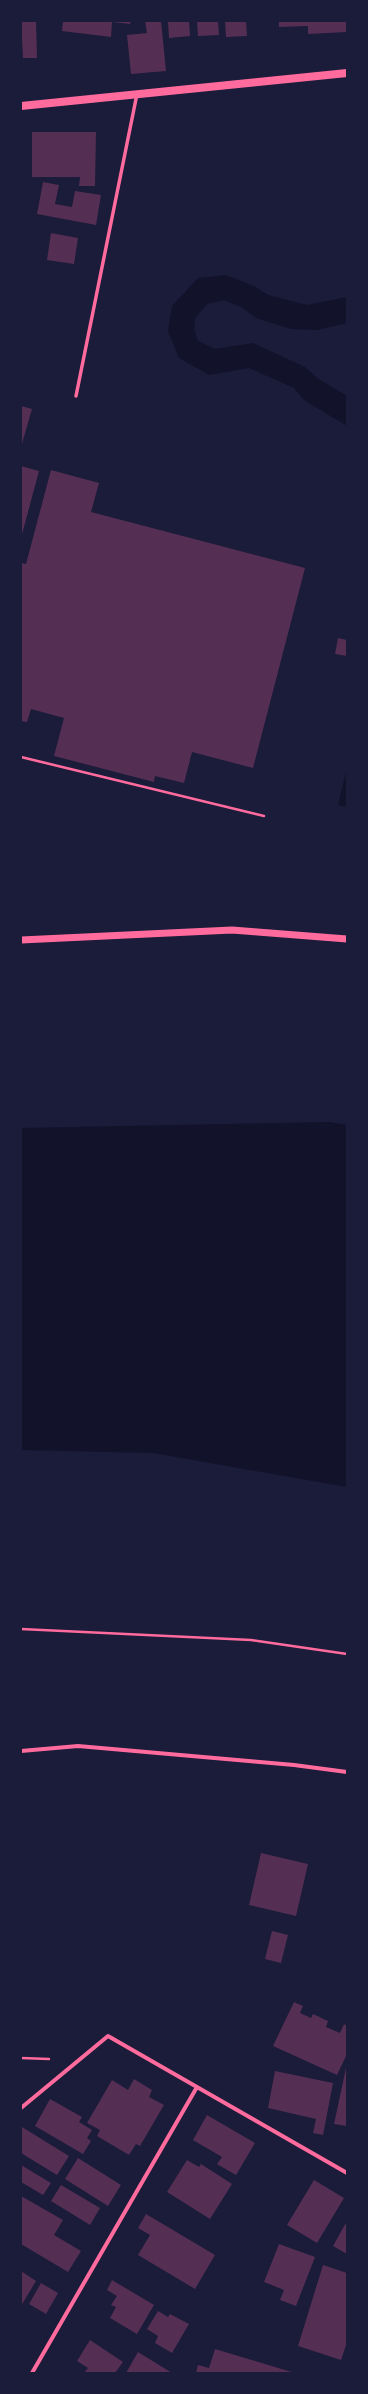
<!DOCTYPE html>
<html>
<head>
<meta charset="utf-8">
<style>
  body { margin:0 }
  #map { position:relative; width:368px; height:2394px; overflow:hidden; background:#1b1b3a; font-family:"Roboto Condensed",sans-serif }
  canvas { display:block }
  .frame { position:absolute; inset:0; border:22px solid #1b1b3a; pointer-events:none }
</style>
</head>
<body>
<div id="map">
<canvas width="368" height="2394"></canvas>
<div class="frame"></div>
</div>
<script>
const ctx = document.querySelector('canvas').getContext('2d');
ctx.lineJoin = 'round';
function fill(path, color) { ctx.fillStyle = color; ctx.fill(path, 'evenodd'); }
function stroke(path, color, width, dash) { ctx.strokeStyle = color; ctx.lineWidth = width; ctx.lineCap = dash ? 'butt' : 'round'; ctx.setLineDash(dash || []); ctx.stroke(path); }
fill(new Path2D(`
  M 226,275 L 254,286 L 268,295 L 307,305 L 347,297 L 347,323 L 317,330 L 291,329 L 256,318 L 243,308 L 224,300 L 207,304 L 195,318 L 194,329 L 198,341 L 215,349 L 253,343 L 305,367 L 317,378 L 347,396 L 347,426 L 304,400 L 294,388 L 249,368 L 209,375 L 179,358 L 168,331 L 172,306 L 198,278 Z
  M 347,768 L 347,807 L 338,805 Z
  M 329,1122 L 347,1125 L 347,1487 L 153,1453 L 21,1450 L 21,1128 Z`), '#12122b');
fill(new Path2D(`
  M 21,21 L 36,21 L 37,58 L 23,58 Z
  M 63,21 L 131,21 L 130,24 L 112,22 L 111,37 L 62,31 Z
  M 145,21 L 161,21 L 166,71 L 131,74 L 127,35 L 147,33 Z
  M 168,21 L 189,21 L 190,36 L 169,38 Z
  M 197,21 L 218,21 L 219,35 L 198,36 Z
  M 225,21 L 246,21 L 247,36 L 226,37 Z
  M 279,21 L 346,21 L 347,32 L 308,34 L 308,26 L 279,27 Z
  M 32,132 L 96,132 L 95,186 L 79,186 L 80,177 L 32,177 Z
  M 43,182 L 59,185 L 55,204 L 72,207 L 75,191 L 101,195 L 96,225 L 37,214 Z
  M 51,233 L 78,238 L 74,264 L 47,260 Z
  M 21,406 L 32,409 L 21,447 Z
  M 21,466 L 39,471 L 21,538 Z
  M 51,470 L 99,483 L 91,512 L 305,568 L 253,768 L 192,752 L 184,783 L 155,776 L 154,782 L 54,756 L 64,718 L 31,709 L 27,722 L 21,721 L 21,563 L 26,564 Z
  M 338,638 L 347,640 L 347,656 L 335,654 Z
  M 261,1853 L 308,1864 L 296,1916 L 249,1905 Z
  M 272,1931 L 288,1935 L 281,1963 L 265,1959 Z
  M 294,2002 L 303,2006 L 300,2013 L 311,2018 L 313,2014 L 328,2021 L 326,2027 L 340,2033 L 344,2024 L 347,2026 L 347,2054 L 337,2075 L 273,2046 Z
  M 346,2068 L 347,2068 L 347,2126 L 334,2124 Z
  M 275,2071 L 333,2083 L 323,2135 L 313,2133 L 316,2119 L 268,2108 Z
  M 134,2079 L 152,2090 L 149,2097 L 164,2105 L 140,2146 L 136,2144 L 129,2155 L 97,2136 L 100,2130 L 87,2123 L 112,2080 L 128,2090 Z
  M 50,2099 L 82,2117 L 79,2122 L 92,2130 L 87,2138 L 91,2141 L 83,2154 L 35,2126 Z
  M 207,2115 L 255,2143 L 236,2175 L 217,2164 L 222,2157 L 193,2140 Z
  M 22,2127 L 69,2156 L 57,2175 L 21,2153 Z
  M 78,2158 L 121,2185 L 108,2206 L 65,2179 Z
  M 187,2160 L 199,2167 L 201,2164 L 232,2184 L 210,2219 L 167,2192 Z
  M 21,2165 L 51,2183 L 43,2195 L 21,2182 Z
  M 314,2180 L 344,2198 L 317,2243 L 287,2225 Z
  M 61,2185 L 100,2208 L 90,2225 L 51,2201 Z
  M 21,2196 L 63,2220 L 54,2235 L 81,2251 L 68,2272 L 21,2244 Z
  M 146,2214 L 215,2255 L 195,2289 L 138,2255 L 150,2235 L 138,2228 Z
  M 347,2221 L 347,2254 L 333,2246 Z
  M 279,2244 L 315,2257 L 296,2306 L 280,2300 L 284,2290 L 264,2282 Z
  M 323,2265 L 347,2273 L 347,2342 L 341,2360 L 298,2346 Z
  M 21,2271 L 36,2281 L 21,2306 Z
  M 112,2280 L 154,2305 L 137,2334 L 110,2318 L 116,2307 L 111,2305 L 117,2296 L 107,2290 Z
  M 41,2283 L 58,2293 L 46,2314 L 29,2304 Z
  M 158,2311 L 168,2317 L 170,2314 L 189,2324 L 172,2353 L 155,2343 L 158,2336 L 147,2329 Z
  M 90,2340 L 123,2362 L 115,2373 L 84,2373 L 88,2368 L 77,2361 Z
  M 215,2349 L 295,2373 L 196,2373 L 198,2365 L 209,2368 Z
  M 138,2352 L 172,2373 L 126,2373 Z`), '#542f53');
stroke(new Path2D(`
  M 21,757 L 264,816
  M 21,1629 L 251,1640 L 347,1654
  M 21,2058 L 49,2059`), '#ff6b9d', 2.5);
stroke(new Path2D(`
  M 76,396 L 137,94`), '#ff6b9d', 3.5);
stroke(new Path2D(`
  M 21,1751 L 78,1746 L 294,1765 L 347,1772
  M 21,2108 L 108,2036 L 347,2173
  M 32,2373 L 197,2087`), '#ff6b9d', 4);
stroke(new Path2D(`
  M 21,940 L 232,930 L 347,939`), '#ff6b9d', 7);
stroke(new Path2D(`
  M 21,106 L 347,73`), '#ff6b9d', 8);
</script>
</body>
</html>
